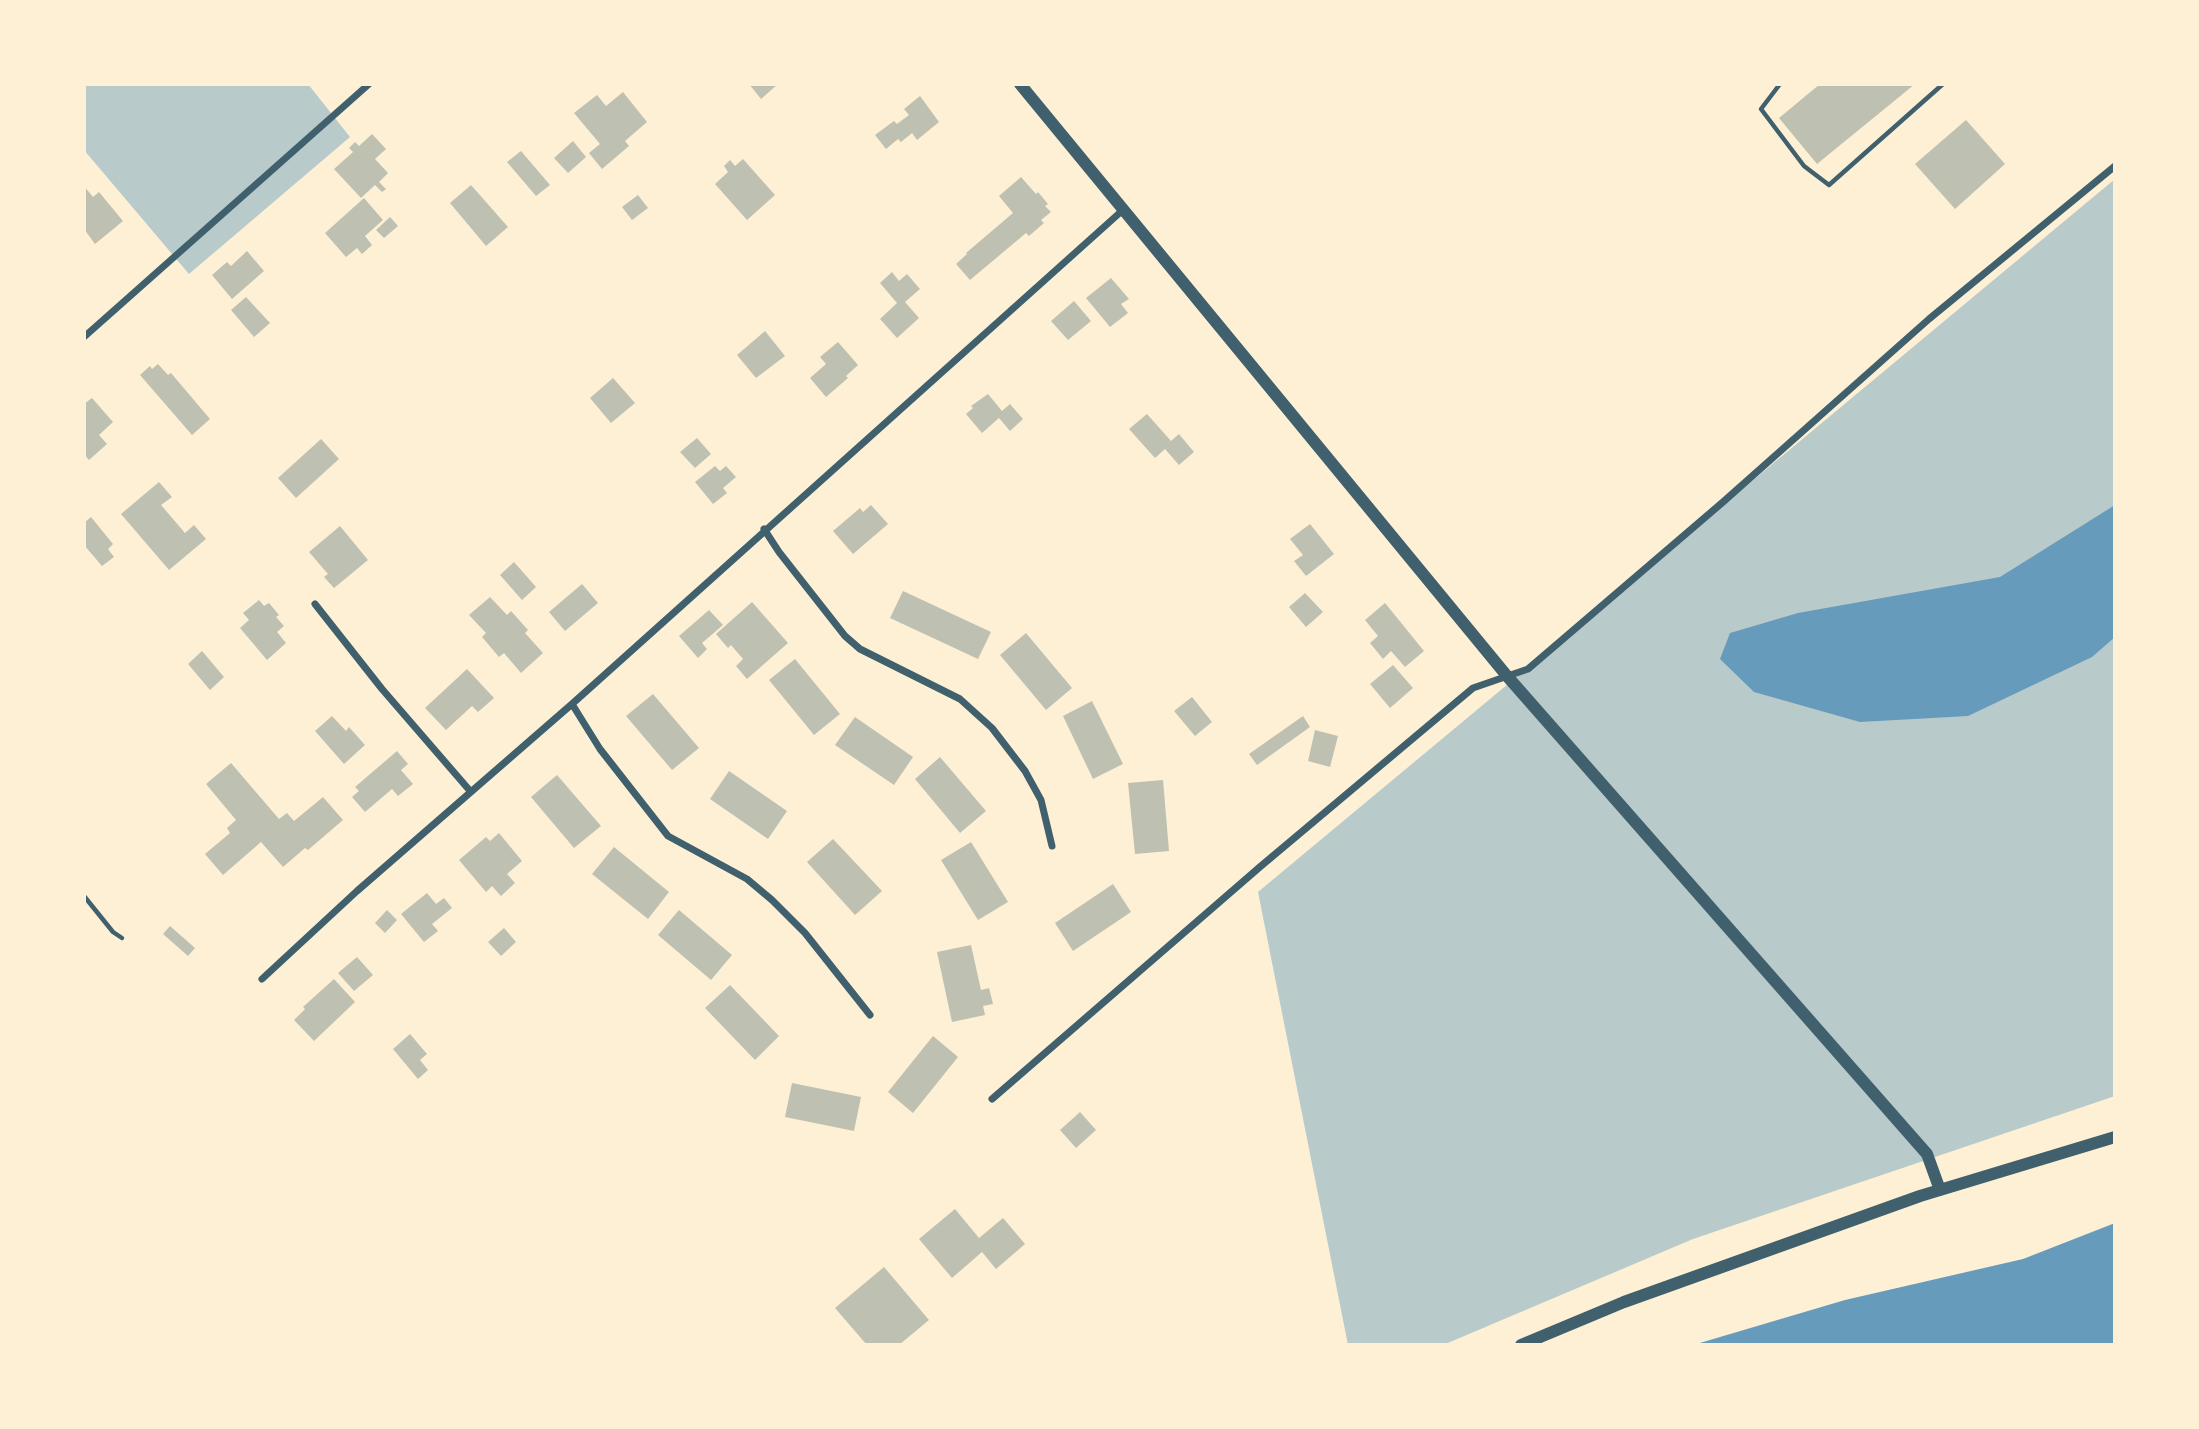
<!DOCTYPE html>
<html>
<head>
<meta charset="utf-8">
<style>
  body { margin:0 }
  #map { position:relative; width:2199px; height:1429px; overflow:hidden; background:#fdf0d5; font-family:Lato,sans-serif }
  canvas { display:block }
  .frame { position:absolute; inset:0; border:86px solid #fdf0d5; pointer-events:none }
</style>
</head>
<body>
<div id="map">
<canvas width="2199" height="1429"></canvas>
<div class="frame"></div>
</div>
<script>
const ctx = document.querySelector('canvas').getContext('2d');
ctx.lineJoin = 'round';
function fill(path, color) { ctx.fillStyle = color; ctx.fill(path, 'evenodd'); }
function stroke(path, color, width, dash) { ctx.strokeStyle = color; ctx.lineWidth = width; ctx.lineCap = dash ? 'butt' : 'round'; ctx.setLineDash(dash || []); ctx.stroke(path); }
fill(new Path2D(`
  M 84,84 L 308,84 L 350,137 L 189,274 L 84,150 Z
  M 2115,179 L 2115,1096 L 1693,1239 L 1443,1345 L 1348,1345 L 1258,892 Z`), '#b9caca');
fill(new Path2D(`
  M 2115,505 L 2115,637 L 2092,657 L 1968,716 L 1860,722 L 1754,692 L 1720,659 L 1730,633 L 1798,613 L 2000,577 Z
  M 2115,1223 L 2115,1345 L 1693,1345 L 1845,1300 L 2023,1259 Z`), '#669bbc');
fill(new Path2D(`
  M 749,84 L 778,84 L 761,99 Z
  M 1820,84 L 1915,84 L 1817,164 L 1779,118 Z
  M 623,92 L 647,122 L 625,141 L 629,146 L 602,169 L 589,153 L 600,144 L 574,113 L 597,95 L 606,106 Z
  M 920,96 L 939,122 L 917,140 L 912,133 L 901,142 L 898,139 L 886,149 L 875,135 L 894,121 L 897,124 L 909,115 L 904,109 Z
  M 1966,120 L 2005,164 L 1955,209 L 1915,164 Z
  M 372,134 L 386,149 L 375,159 L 388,173 L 379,182 L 386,189 L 382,192 L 375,185 L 361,198 L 334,169 L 353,152 L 349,148 L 355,142 L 359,146 Z
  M 573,141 L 586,157 L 568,173 L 554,158 Z
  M 521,151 L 550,185 L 536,196 L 507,162 Z
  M 743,159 L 775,195 L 747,220 L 715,184 L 728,172 L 724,166 L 730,160 L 735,166 Z
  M 1021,177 L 1036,194 L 1038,192 L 1048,204 L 1045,206 L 1051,212 L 1041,220 L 1044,223 L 1029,236 L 1026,233 L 970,280 L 956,264 L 967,254 L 966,253 L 1013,213 L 999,196 Z
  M 471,185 L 508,227 L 486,246 L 450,203 Z
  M 84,186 L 93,197 L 99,192 L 123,221 L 95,244 L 84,229 Z
  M 638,195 L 648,208 L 632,220 L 622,207 Z
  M 364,198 L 383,220 L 365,236 L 372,245 L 362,254 L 357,248 L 346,257 L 325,233 Z
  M 390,217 L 398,226 L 384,238 L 376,230 Z
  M 247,251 L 264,271 L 232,299 L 212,275 L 227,262 L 231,266 Z
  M 892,272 L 899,281 L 907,274 L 920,289 L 905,302 L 919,318 L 897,338 L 880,319 L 897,303 L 880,283 Z
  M 1111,278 L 1129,299 L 1121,304 L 1128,313 L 1110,327 L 1086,298 Z
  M 246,297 L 270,323 L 254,337 L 231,310 Z
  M 1074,301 L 1091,321 L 1068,340 L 1051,321 Z
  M 765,331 L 785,356 L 756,378 L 737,355 Z
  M 838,342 L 858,365 L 846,376 L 848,378 L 826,397 L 810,378 L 826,364 L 820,357 Z
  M 158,364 L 168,375 L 171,373 L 210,419 L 192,435 L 140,375 L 150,366 L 152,369 Z
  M 613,378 L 635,403 L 611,423 L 590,398 Z
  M 988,394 L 1002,411 L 1010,404 L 1023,419 L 1010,431 L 999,418 L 982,433 L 966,414 L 973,408 L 971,406 Z
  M 92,398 L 113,422 L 99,435 L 107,444 L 89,460 L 84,454 L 84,404 Z
  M 1147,414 L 1171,441 L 1179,434 L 1194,452 L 1179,465 L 1165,449 L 1155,458 L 1129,429 Z
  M 697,438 L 711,454 L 695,468 L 680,452 Z
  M 321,439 L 339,459 L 296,498 L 278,478 Z
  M 715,466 L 720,471 L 726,466 L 736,477 L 723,488 L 727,493 L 713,504 L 695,482 Z
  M 159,482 L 172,497 L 161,505 L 185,533 L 194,525 L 206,539 L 169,570 L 121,514 Z
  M 871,505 L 888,524 L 853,554 L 833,531 L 860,508 L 863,512 Z
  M 91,517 L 113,544 L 108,549 L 114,557 L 102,566 L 84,545 L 84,523 Z
  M 1310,524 L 1334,554 L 1306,576 L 1294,561 L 1303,555 L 1290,539 Z
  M 340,526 L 368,560 L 334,588 L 324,577 L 328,574 L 309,552 Z
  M 514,562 L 536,587 L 522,600 L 500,575 Z
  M 582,584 L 598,603 L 565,631 L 549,612 Z
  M 903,591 L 991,632 L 978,659 L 890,618 Z
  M 1305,593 L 1323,612 L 1306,627 L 1289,607 Z
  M 490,597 L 507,615 L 511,611 L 528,630 L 525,633 L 543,653 L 521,673 L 504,653 L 499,657 L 482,637 L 486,633 L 469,615 Z
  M 259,600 L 264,606 L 269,603 L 279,615 L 276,617 L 284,626 L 277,632 L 286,643 L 267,660 L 240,628 L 249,620 L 243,613 Z
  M 752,602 L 788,643 L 747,679 L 736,666 L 743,659 L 731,645 L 728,648 L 716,634 Z
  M 1385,603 L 1424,651 L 1405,667 L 1391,651 L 1383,659 L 1370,643 L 1378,636 L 1365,620 Z
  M 709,610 L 723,625 L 702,643 L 707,649 L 698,658 L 679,636 Z
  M 1026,633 L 1072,688 L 1046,710 L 1000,655 Z
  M 202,651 L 224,677 L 210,690 L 188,664 Z
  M 795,659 L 840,714 L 814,735 L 769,680 Z
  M 1393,665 L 1413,688 L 1390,708 L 1370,684 Z
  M 467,669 L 494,698 L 478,712 L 472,706 L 446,730 L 425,708 Z
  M 653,694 L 699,748 L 672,770 L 626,716 Z
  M 1192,697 L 1212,722 L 1195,736 L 1174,711 Z
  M 1092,701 L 1123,764 L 1093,779 L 1063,716 Z
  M 332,716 L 346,731 L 349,727 L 365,745 L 344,764 L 315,731 Z
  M 1303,716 L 1310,727 L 1257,765 L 1249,754 Z
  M 855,717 L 913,757 L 894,785 L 835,745 Z
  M 1315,730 L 1338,736 L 1330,767 L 1308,761 Z
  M 397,751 L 408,764 L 401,770 L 413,784 L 398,796 L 392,789 L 365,812 L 352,797 L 359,791 L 355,787 Z
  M 940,757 L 986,811 L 960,833 L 915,779 Z
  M 231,763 L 279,819 L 287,813 L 294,821 L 323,797 L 343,820 L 308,850 L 305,848 L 283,867 L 261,842 L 223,875 L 205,854 L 230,833 L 227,828 L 236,820 L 206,784 Z
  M 729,771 L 787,811 L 768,839 L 710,799 Z
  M 557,775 L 601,826 L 574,848 L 531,797 Z
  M 1163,780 L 1169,851 L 1135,854 L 1128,783 Z
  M 499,833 L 522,861 L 507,874 L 515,883 L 501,896 L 492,886 L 486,892 L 459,860 L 486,837 L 490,841 Z
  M 833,839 L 882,891 L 855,915 L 807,862 Z
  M 971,842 L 1008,902 L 978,920 L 941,860 Z
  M 614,847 L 669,892 L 648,919 L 592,874 Z
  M 1113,884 L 1131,912 L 1073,951 L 1055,923 Z
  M 427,893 L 436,904 L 444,898 L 452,908 L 432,924 L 438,931 L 424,942 L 401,914 Z
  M 387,910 L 397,920 L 385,933 L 375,923 Z
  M 679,910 L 732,955 L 711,980 L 658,935 Z
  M 170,926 L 195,948 L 188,956 L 163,934 Z
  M 504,928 L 516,942 L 501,956 L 488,942 Z
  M 971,945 L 981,990 L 989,988 L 993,1004 L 983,1006 L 985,1015 L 952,1022 L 937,952 Z
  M 357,957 L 373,975 L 354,991 L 338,973 Z
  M 334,979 L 355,1002 L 314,1041 L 294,1020 L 305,1009 L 303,1007 Z
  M 730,985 L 779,1036 L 755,1060 L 705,1008 Z
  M 410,1034 L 427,1054 L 420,1060 L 428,1070 L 418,1079 L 393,1049 Z
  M 933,1036 L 958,1057 L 913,1113 L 888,1092 Z
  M 792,1083 L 861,1097 L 854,1131 L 785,1117 Z
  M 1080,1112 L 1096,1130 L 1076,1148 L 1060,1130 Z
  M 955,1209 L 979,1238 L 1003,1218 L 1025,1244 L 996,1269 L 982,1252 L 952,1278 L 919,1239 Z
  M 884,1267 L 929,1320 L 899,1345 L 867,1345 L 835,1308 Z`), '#bec0b2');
stroke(new Path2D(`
  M 1780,84 L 1761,109 L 1804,166 L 1829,185 L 1943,84
  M 84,896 L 113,932 L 122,938`), '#3f606c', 4.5);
stroke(new Path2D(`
  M 84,337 L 369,84
  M 764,529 L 779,552 L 845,636 L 860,649 L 960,699 L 992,728 L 1025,771 L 1041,800 L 1052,846
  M 315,604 L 382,689 L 471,792
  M 572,704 L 600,749 L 668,836 L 747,879 L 772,900 L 805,933 L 870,1015
  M 262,979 L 357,891 L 572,704 L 1124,209
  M 992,1099 L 1261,866 L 1473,688 L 1528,669 L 1723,502 L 1929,319 L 2115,166`), '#3f606c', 7);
stroke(new Path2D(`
  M 1020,84 L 1507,676 L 1927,1154 L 1940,1190
  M 1521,1345 L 1624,1302 L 1920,1196 L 2115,1137`), '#3f606c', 12);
</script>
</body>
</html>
